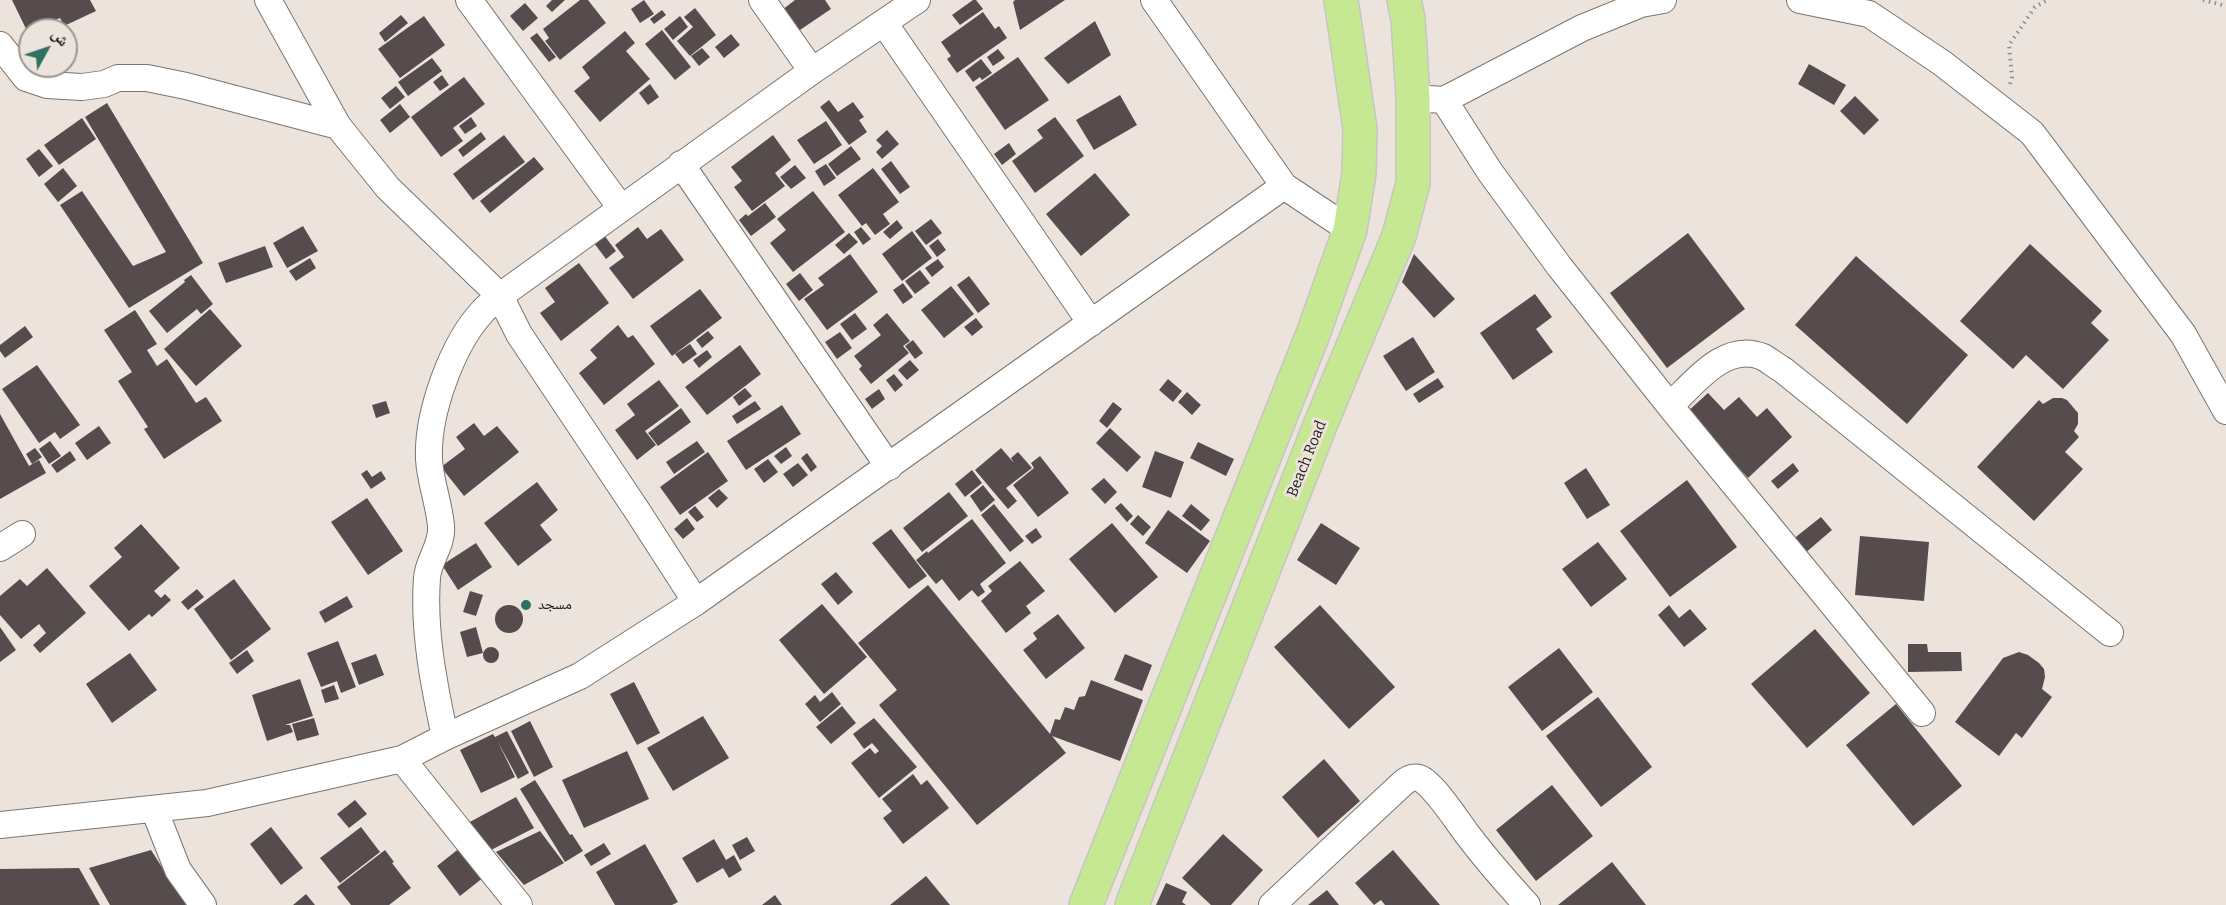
<!DOCTYPE html>
<html>
<head>
<meta charset="utf-8">
<style>
  body { margin:0 }
  #map { position:relative; width:2226px; height:905px; overflow:hidden; background:#ece4dc; font-family:Bitter,"Noto Naskh Arabic",serif }
  canvas { display:block }
  .north { position:absolute; left:18px; top:18px; width:60px; height:60px; box-sizing:border-box; background:#ece4dc; border:2px solid #9c9690; border-radius:50%; rotate:50deg; font-size:16px; font-weight:700; line-height:24px; text-align:center; color:#25221f }
  .north::after { content:''; display:block; margin:auto; width:21px; height:27px; background:#2e7163; clip-path:polygon(50% 0,100% 100%,50% 72%,0 100%) }
</style>
</head>
<body>
<div id="map">
<canvas width="2226" height="905"></canvas>
<div class="north">ش</div>
</div>
<script>
const ctx = document.querySelector('canvas').getContext('2d');
ctx.lineJoin = 'round';
function fill(path, color) { ctx.fillStyle = color; ctx.fill(path, 'evenodd'); }
function stroke(path, color, width, dash) { ctx.strokeStyle = color; ctx.lineWidth = width; ctx.lineCap = dash ? 'butt' : 'round'; ctx.setLineDash(dash || []); ctx.stroke(path); }
function drawText(font, color, halo, rows, align = 'center') {
  ctx.font = font + ' Bitter,"Noto Naskh Arabic",serif'; ctx.lineWidth = 6; ctx.setLineDash([]); ctx.textBaseline = 'middle'; ctx.strokeStyle = halo; ctx.fillStyle = color; for (const [text, x, y, turn = 0] of rows) {
    ctx.save(); ctx.translate(x, y); ctx.rotate((+turn || 0) * Math.PI / 180); ctx.textAlign = isNaN(turn) ? turn : align; if (halo) ctx.strokeText(text, 0, 0); ctx.fillText(text, 0, 0); ctx.restore();
  }
}
fill(new Path2D(`
  M 12,0 L 90,0 L 96,11 L 64,26 L 60,18 L 46,24 L 49,30 L 30,30 L 30,37 Z
  M 552,0 L 565,0 L 552,12 L 546,6 Z
  M 580,0 L 588,0 L 606,23 L 560,60 L 545,41 L 549,38 L 543,29 Z
  M 644,0 L 654,14 L 640,23 L 631,9 Z
  M 795,0 L 825,0 L 831,9 L 797,32 L 782,10 Z
  M 973,0 L 976,0 L 983,9 L 960,25 L 952,15 Z
  M 1015,0 L 1065,0 L 1020,30 L 1013,2 Z
  M 525,3 L 538,18 L 523,31 L 510,16 Z
  M 695,8 L 716,35 L 690,56 L 677,41 L 693,27 L 684,17 Z
  M 662,10 L 666,15 L 654,24 L 650,19 Z
  M 983,12 L 995,29 L 999,26 L 1007,38 L 957,73 L 947,59 L 951,56 L 941,42 Z
  M 401,15 L 408,23 L 385,42 L 379,33 Z
  M 424,16 L 445,45 L 400,78 L 378,49 Z
  M 680,16 L 688,27 L 673,40 L 664,29 Z
  M 1095,21 L 1111,55 L 1068,84 L 1044,58 Z
  M 662,30 L 691,67 L 675,80 L 645,44 Z
  M 625,31 L 635,43 L 626,51 L 650,79 L 600,122 L 574,91 L 590,78 L 582,67 Z
  M 537,33 L 556,57 L 549,62 L 530,38 Z
  M 731,34 L 740,45 L 724,58 L 715,47 Z
  M 702,48 L 710,57 L 699,66 L 691,56 Z
  M 998,49 L 1005,58 L 993,66 L 987,57 Z
  M 1018,57 L 1049,100 L 1005,130 L 975,87 Z
  M 432,58 L 442,71 L 408,96 L 398,82 Z
  M 981,59 L 992,73 L 982,80 L 980,77 L 973,82 L 965,71 Z
  M 1809,64 L 1846,85 L 1834,105 L 1798,84 Z
  M 442,75 L 449,85 L 440,91 L 433,82 Z
  M 464,77 L 485,104 L 453,128 L 463,141 L 441,157 L 411,117 Z
  M 650,84 L 659,97 L 648,105 L 639,93 Z
  M 396,86 L 405,97 L 390,109 L 381,98 Z
  M 1120,95 L 1137,125 L 1094,150 L 1076,120 Z
  M 1855,96 L 1879,120 L 1864,135 L 1840,111 Z
  M 829,100 L 838,112 L 853,102 L 864,117 L 859,120 L 867,132 L 849,145 L 820,107 Z
  M 107,103 L 203,263 L 129,308 L 60,205 L 82,191 L 133,266 L 166,252 L 85,117 Z
  M 400,104 L 410,117 L 390,133 L 380,120 Z
  M 471,117 L 477,126 L 465,134 L 459,126 Z
  M 1055,117 L 1084,156 L 1035,193 L 1012,161 L 1043,138 L 1037,130 Z
  M 82,118 L 96,139 L 59,165 L 44,145 Z
  M 826,121 L 842,145 L 814,164 L 797,140 Z
  M 887,130 L 899,144 L 882,159 L 876,152 L 882,146 L 876,140 Z
  M 481,132 L 486,139 L 463,157 L 458,150 Z
  M 504,135 L 525,162 L 473,200 L 453,174 Z
  M 773,135 L 791,160 L 775,173 L 785,186 L 752,211 L 734,187 L 742,181 L 731,167 Z
  M 1009,143 L 1016,154 L 1002,165 L 994,154 Z
  M 851,146 L 861,159 L 837,176 L 828,164 Z
  M 39,149 L 53,166 L 39,177 L 26,159 Z
  M 534,157 L 544,169 L 490,213 L 480,201 Z
  M 891,161 L 910,187 L 900,194 L 881,169 Z
  M 826,164 L 836,178 L 824,186 L 815,171 Z
  M 795,165 L 806,178 L 791,189 L 780,177 Z
  M 63,168 L 77,186 L 58,202 L 44,184 Z
  M 873,168 L 899,202 L 883,214 L 890,224 L 875,235 L 866,223 L 862,226 L 838,195 Z
  M 1095,173 L 1130,215 L 1081,256 L 1046,214 Z
  M 813,191 L 845,232 L 793,272 L 770,243 L 786,230 L 777,219 Z
  M 765,203 L 776,217 L 751,236 L 739,220 L 746,214 L 748,216 Z
  M 931,219 L 942,233 L 926,245 L 915,231 Z
  M 897,220 L 903,228 L 890,239 L 883,232 Z
  M 303,226 L 318,251 L 287,268 L 273,243 Z
  M 638,227 L 647,239 L 661,229 L 684,260 L 633,299 L 609,268 L 624,257 L 615,245 Z
  M 861,227 L 871,239 L 863,245 L 854,232 Z
  M 912,231 L 932,258 L 902,281 L 882,254 Z
  M 849,233 L 858,242 L 844,254 L 835,245 Z
  M 1688,233 L 1745,309 L 1667,368 L 1610,293 Z
  M 604,235 L 616,251 L 606,259 L 594,243 Z
  M 938,239 L 946,250 L 937,257 L 929,246 Z
  M 2030,244 L 2102,311 L 2091,323 L 2109,340 L 2063,389 L 2026,355 L 2013,369 L 1960,321 Z
  M 265,246 L 273,267 L 226,283 L 218,263 Z
  M 850,254 L 878,292 L 827,330 L 804,299 L 824,285 L 818,278 Z
  M 1414,254 L 1455,299 L 1434,318 L 1402,282 Z
  M 1856,256 L 1968,355 L 1907,424 L 1795,325 Z
  M 310,258 L 316,268 L 296,281 L 289,271 Z
  M 938,259 L 944,267 L 932,277 L 925,268 Z
  M 579,263 L 609,303 L 561,341 L 540,313 L 555,302 L 545,288 Z
  M 920,270 L 930,283 L 915,294 L 905,281 Z
  M 800,273 L 813,290 L 799,301 L 786,284 Z
  M 191,275 L 213,304 L 201,314 L 197,309 L 167,333 L 149,311 L 185,282 L 184,280 Z
  M 969,276 L 990,304 L 978,313 L 957,285 Z
  M 903,283 L 913,297 L 903,304 L 893,290 Z
  M 951,286 L 974,314 L 944,338 L 921,310 Z
  M 700,289 L 722,318 L 672,356 L 650,326 Z
  M 1535,294 L 1552,317 L 1536,329 L 1553,352 L 1513,380 L 1480,333 Z
  M 210,309 L 242,346 L 196,386 L 164,349 Z
  M 135,310 L 157,344 L 147,350 L 157,366 L 167,359 L 196,403 L 206,397 L 222,421 L 164,459 L 144,429 L 148,427 L 118,381 L 132,372 L 104,330 Z
  M 855,313 L 867,329 L 852,340 L 840,324 Z
  M 887,313 L 910,341 L 903,346 L 909,353 L 871,384 L 859,369 L 862,366 L 854,356 L 881,335 L 873,325 Z
  M 976,318 L 983,327 L 972,336 L 964,327 Z
  M 618,325 L 628,338 L 633,335 L 655,364 L 604,405 L 579,373 L 597,358 L 590,350 Z
  M 25,326 L 33,337 L 5,358 L 0,351 L 0,345 Z
  M 708,331 L 714,338 L 702,348 L 696,340 Z
  M 840,332 L 852,348 L 837,359 L 825,342 Z
  M 1413,337 L 1435,372 L 1406,391 L 1383,356 Z
  M 913,340 L 923,353 L 915,359 L 905,346 Z
  M 690,344 L 697,354 L 683,364 L 675,354 Z
  M 740,345 L 761,374 L 707,415 L 685,387 Z
  M 707,350 L 712,357 L 699,368 L 693,360 Z
  M 910,360 L 919,370 L 907,380 L 898,370 Z
  M 37,365 L 80,425 L 60,439 L 55,432 L 39,443 L 2,389 Z
  M 894,374 L 903,385 L 895,392 L 886,380 Z
  M 1438,378 L 1444,387 L 1419,403 L 1413,394 Z
  M 1168,379 L 1182,391 L 1173,402 L 1159,390 Z
  M 659,380 L 679,406 L 645,431 L 656,445 L 637,460 L 615,430 L 635,415 L 627,404 Z
  M 745,388 L 752,396 L 739,406 L 733,397 Z
  M 879,389 L 885,399 L 872,409 L 865,399 Z
  M 1187,392 L 1201,405 L 1192,415 L 1178,402 Z
  M 1708,393 L 1724,410 L 1739,397 L 1757,417 L 1767,408 L 1792,437 L 1748,478 L 1687,412 Z
  M 2053,398 L 2062,398 L 2067,400 L 2078,413 L 2078,424 L 2074,431 L 2079,437 L 2065,452 L 2083,469 L 2034,521 L 1977,467 L 2039,400 L 2043,404 Z
  M 386,401 L 390,413 L 376,418 L 372,405 Z
  M 755,401 L 761,409 L 737,424 L 732,416 Z
  M 1113,402 L 1122,409 L 1107,428 L 1099,421 Z
  M 782,405 L 801,434 L 746,470 L 727,441 Z
  M 681,408 L 691,422 L 658,446 L 648,433 Z
  M 0,414 L 29,466 L 39,460 L 46,473 L 0,499 Z
  M 474,423 L 484,436 L 497,426 L 519,452 L 464,496 L 441,467 L 465,449 L 456,437 Z
  M 99,426 L 111,443 L 87,460 L 75,443 Z
  M 1110,428 L 1141,457 L 1127,472 L 1096,443 Z
  M 50,441 L 61,456 L 49,464 L 39,449 Z
  M 697,441 L 705,452 L 674,474 L 666,462 Z
  M 1198,442 L 1234,459 L 1226,476 L 1190,458 Z
  M 786,447 L 792,456 L 781,464 L 774,456 Z
  M 35,448 L 42,457 L 32,464 L 26,454 Z
  M 1001,448 L 1014,463 L 1011,458 L 1018,452 L 1032,468 L 1006,488 L 1017,501 L 1008,509 L 975,470 Z
  M 70,451 L 76,460 L 57,473 L 51,465 Z
  M 1155,451 L 1184,462 L 1171,498 L 1142,487 Z
  M 708,452 L 728,481 L 680,515 L 660,487 Z
  M 807,453 L 817,467 L 811,472 L 801,458 Z
  M 1040,456 L 1069,493 L 1038,517 L 1013,485 L 1034,468 L 1031,463 Z
  M 768,459 L 778,472 L 764,483 L 754,469 Z
  M 798,463 L 808,475 L 793,487 L 783,474 Z
  M 1793,463 L 1799,471 L 1778,489 L 1771,481 Z
  M 1586,468 L 1610,505 L 1587,519 L 1564,483 Z
  M 367,470 L 372,477 L 381,471 L 386,479 L 371,489 L 361,474 Z
  M 972,470 L 982,483 L 965,497 L 955,484 Z
  M 1104,478 L 1117,492 L 1105,504 L 1091,489 Z
  M 1687,480 L 1737,547 L 1670,597 L 1620,531 Z
  M 537,482 L 558,510 L 540,525 L 552,540 L 518,566 L 484,523 Z
  M 983,485 L 995,500 L 981,512 L 970,496 Z
  M 719,489 L 728,498 L 717,508 L 708,498 Z
  M 949,492 L 968,516 L 922,552 L 903,528 Z
  M 367,498 L 403,551 L 368,575 L 331,522 Z
  M 1121,503 L 1133,516 L 1127,522 L 1115,508 Z
  M 994,504 L 1024,541 L 1010,552 L 981,515 Z
  M 1191,504 L 1210,520 L 1201,531 L 1182,516 Z
  M 695,506 L 704,517 L 697,522 L 688,512 Z
  M 1168,510 L 1210,541 L 1187,573 L 1145,543 Z
  M 1138,515 L 1151,527 L 1143,536 L 1130,524 Z
  M 1821,517 L 1832,530 L 1804,554 L 1792,540 Z
  M 687,518 L 695,529 L 683,539 L 674,529 Z
  M 972,519 L 1006,563 L 980,584 L 985,592 L 978,597 L 972,590 L 959,601 L 942,579 L 936,584 L 916,560 L 927,551 L 928,553 Z
  M 1112,523 L 1158,577 L 1115,613 L 1069,559 Z
  M 1321,523 L 1360,548 L 1336,585 L 1297,560 Z
  M 141,524 L 180,568 L 154,591 L 161,598 L 165,594 L 171,600 L 152,617 L 149,614 L 129,631 L 89,586 L 122,557 L 114,548 Z
  M 1036,528 L 1042,537 L 1032,544 L 1025,536 Z
  M 891,529 L 927,576 L 909,589 L 872,543 Z
  M 1860,536 L 1929,542 L 1924,601 L 1855,595 Z
  M 1598,542 L 1627,579 L 1591,607 L 1562,569 Z
  M 476,543 L 492,567 L 458,590 L 442,565 Z
  M 1020,561 L 1045,591 L 1026,606 L 1031,613 L 1006,633 L 981,601 L 992,591 L 988,586 Z
  M 47,568 L 86,613 L 40,653 L 33,645 L 46,633 L 39,624 L 21,639 L 0,615 L 0,596 L 20,579 L 27,586 Z
  M 836,572 L 853,592 L 838,605 L 821,584 Z
  M 234,579 L 271,629 L 231,660 L 194,609 Z
  M 928,585 L 1050,734 L 1055,719 L 1060,720 L 1065,707 L 1074,710 L 1079,697 L 1085,696 L 1091,680 L 1143,700 L 1120,761 L 1052,736 L 1066,753 L 977,825 L 879,705 L 897,690 L 858,643 Z
  M 197,589 L 204,597 L 188,610 L 181,602 Z
  M 470,591 L 483,595 L 476,616 L 463,612 Z
  M 347,596 L 353,607 L 325,623 L 319,612 Z
  M 822,604 L 867,657 L 824,694 L 779,640 Z
  M 1320,605 L 1395,687 L 1349,729 L 1274,647 Z
  M 1669,605 L 1679,618 L 1690,609 L 1707,629 L 1684,647 L 1658,615 Z
  M495 619a14 14 0 1 1 28 0a14 14 0 1 1-28 0Z
  M 1058,614 L 1085,648 L 1046,679 L 1023,650 L 1037,639 L 1033,633 Z
  M 0,627 L 16,650 L 0,662 Z
  M 476,627 L 483,653 L 467,657 L 460,632 Z
  M 1815,629 L 1870,693 L 1807,748 L 1751,684 Z
  M 338,641 L 356,687 L 341,693 L 337,681 L 321,687 L 307,653 Z
  M 1908,644 L 1927,644 L 1928,652 L 1961,652 L 1962,671 L 1908,672 Z
  M483 655a8 8 0 1 1 16 0a8 8 0 1 1-16 0Z
  M 1559,648 L 1593,692 L 1542,731 L 1508,687 Z
  M 247,650 L 254,661 L 237,674 L 229,663 Z
  M 2019,652 L 2028,655 L 2039,663 L 2044,669 L 2045,677 L 2042,689 L 2052,697 L 2022,738 L 2016,733 L 1999,756 L 1955,722 L 2003,658 Z
  M 130,653 L 157,690 L 112,723 L 86,684 Z
  M 376,654 L 384,675 L 359,685 L 351,663 Z
  M 1125,654 L 1152,665 L 1142,691 L 1114,680 Z
  M 300,679 L 313,716 L 285,725 L 290,725 L 293,732 L 267,741 L 252,695 Z
  M 634,682 L 660,733 L 637,745 L 610,694 Z
  M 334,685 L 339,699 L 325,703 L 321,690 Z
  M 832,692 L 841,704 L 820,722 L 805,704 L 815,695 L 820,702 Z
  M 1598,697 L 1652,767 L 1601,807 L 1546,736 Z
  M 1896,704 L 1962,786 L 1913,826 L 1846,745 Z
  M 842,706 L 856,723 L 831,744 L 816,727 Z
  M 703,716 L 729,758 L 673,791 L 647,748 Z
  M 314,718 L 319,735 L 297,741 L 292,724 Z
  M 874,718 L 917,767 L 879,798 L 851,763 L 870,748 L 875,754 L 879,751 L 872,743 L 864,749 L 853,734 Z
  M 530,721 L 553,767 L 534,777 L 511,731 Z
  M 507,731 L 529,773 L 518,779 L 498,742 L 515,777 L 481,793 L 460,750 L 493,734 L 495,737 Z
  M 627,751 L 649,799 L 584,828 L 562,780 Z
  M 1324,759 L 1360,801 L 1318,838 L 1282,797 Z
  M 913,774 L 921,785 L 927,780 L 949,808 L 903,844 L 883,818 L 892,811 L 882,799 Z
  M 535,780 L 570,835 L 572,834 L 583,851 L 565,862 L 520,789 Z
  M 1552,785 L 1593,836 L 1536,881 L 1496,830 Z
  M 516,797 L 534,828 L 491,850 L 468,823 Z
  M 355,800 L 367,814 L 349,828 L 337,814 Z
  M 271,827 L 303,868 L 281,885 L 250,844 Z
  M 361,827 L 380,852 L 340,883 L 320,858 Z
  M 540,831 L 564,863 L 524,885 L 496,852 Z
  M 1223,834 L 1263,870 L 1231,905 L 1211,905 L 1182,878 Z
  M 747,837 L 755,851 L 740,860 L 732,845 Z
  M 714,839 L 726,860 L 734,855 L 742,870 L 729,878 L 723,868 L 697,883 L 682,858 Z
  M 604,843 L 611,854 L 591,866 L 584,855 Z
  M 645,844 L 678,902 L 672,905 L 615,905 L 596,872 Z
  M 461,847 L 484,877 L 460,896 L 437,866 Z
  M 151,850 L 186,905 L 110,905 L 89,868 Z
  M 385,850 L 394,862 L 392,863 L 411,888 L 389,905 L 351,905 L 337,887 Z
  M 1393,850 L 1440,905 L 1385,905 L 1381,900 L 1374,905 L 1355,883 Z
  M 1612,862 L 1646,905 L 1558,905 Z
  M 79,868 L 100,905 L 0,905 L 0,869 Z
  M 926,876 L 950,905 L 890,905 Z
  M 1166,883 L 1187,892 L 1182,902 L 1186,905 L 1156,905 Z
  M 1327,890 L 1339,905 L 1308,905 Z
  M 306,894 L 315,905 L 293,905 Z
  M 775,895 L 782,905 L 762,905 Z`), '#564c4e');
const minor = new Path2D(`
  M 268,0 L 338,126 L 388,188 L 500,296 C 495,301 488,305 483,311 C 452,344 427,414 429,459 C 430,481 439,503 441,526 C 443,545 428,560 427,578 C 423,631 434,685 445,737
  M 469,0 L 621,208
  M 762,0 L 812,71
  M 1154,0 L 1284,186
  M 1800,0 L 1869,14 L 1942,63 L 2032,133 L 2183,334 L 2226,411
  M 884,23 L 1091,323
  M 0,45 L 26,78 L 47,85 L 82,87 L 104,84 L 118,78 L 147,78 L 186,86 L 338,126
  M 1428,99 L 1444,100 L 1582,28 L 1641,4 L 1663,0
  M 1444,100 L 1490,172 L 1559,266 L 1670,406 C 1694,383 1725,341 1763,357 C 1770,361 1776,366 1783,370 L 2110,633
  M 681,164 L 889,467
  M 1670,406 L 1922,713
  M 0,548 L 22,534
  M 696,602 L 638,512 L 519,334 L 500,296 L 812,71 L 917,0
  M 402,759 L 519,905
  M 154,809 L 178,870 L 203,905
  M 0,825 L 207,803 L 402,759 L 445,737 L 580,676 L 696,602 L 1284,186 L 1350,230
  M 1272,905 L 1403,783 C 1409,778 1416,775 1423,780 C 1439,792 1455,818 1467,834 C 1486,859 1506,882 1527,905`);
const trunk = new Path2D(`
  M 1086,905 L 1313,334 L 1350,230 L 1359,173 L 1360,129 L 1341,0
  M 1132,905 L 1321,423 L 1399,236 L 1413,183 L 1413,98 L 1408,19 L 1404,0`);
stroke(minor, '#7b756e', 28);
stroke(trunk, '#c6c6c5', 36);
stroke(new Path2D(`
  M 2203,0 L 2226,6
  M 2010,84 L 2012,77 L 2009,45 L 2035,7 L 2047,0`), '#928d87', 4, [1.5, 4.5]);
stroke(minor, '#fff', 26);
stroke(trunk, '#c6e892', 33);
for (const [x, y, r, color] of [
  [526,605,6,"#2e7163"]
]) { const dot = new Path2D(); dot.arc(x, y, r, 0, 2 * Math.PI); ctx.fillStyle = color; ctx.fill(dot); stroke(dot, '#ece4dc', 2); }
drawText('15px', '#25221f', '#ece4dc', [
  ["Beach Road",1307,459,-68]
]);
drawText('15px', '#25221f', '#ece4dc', [
  ["مسجد",538,605]
], 'left');
</script>
</body>
</html>
